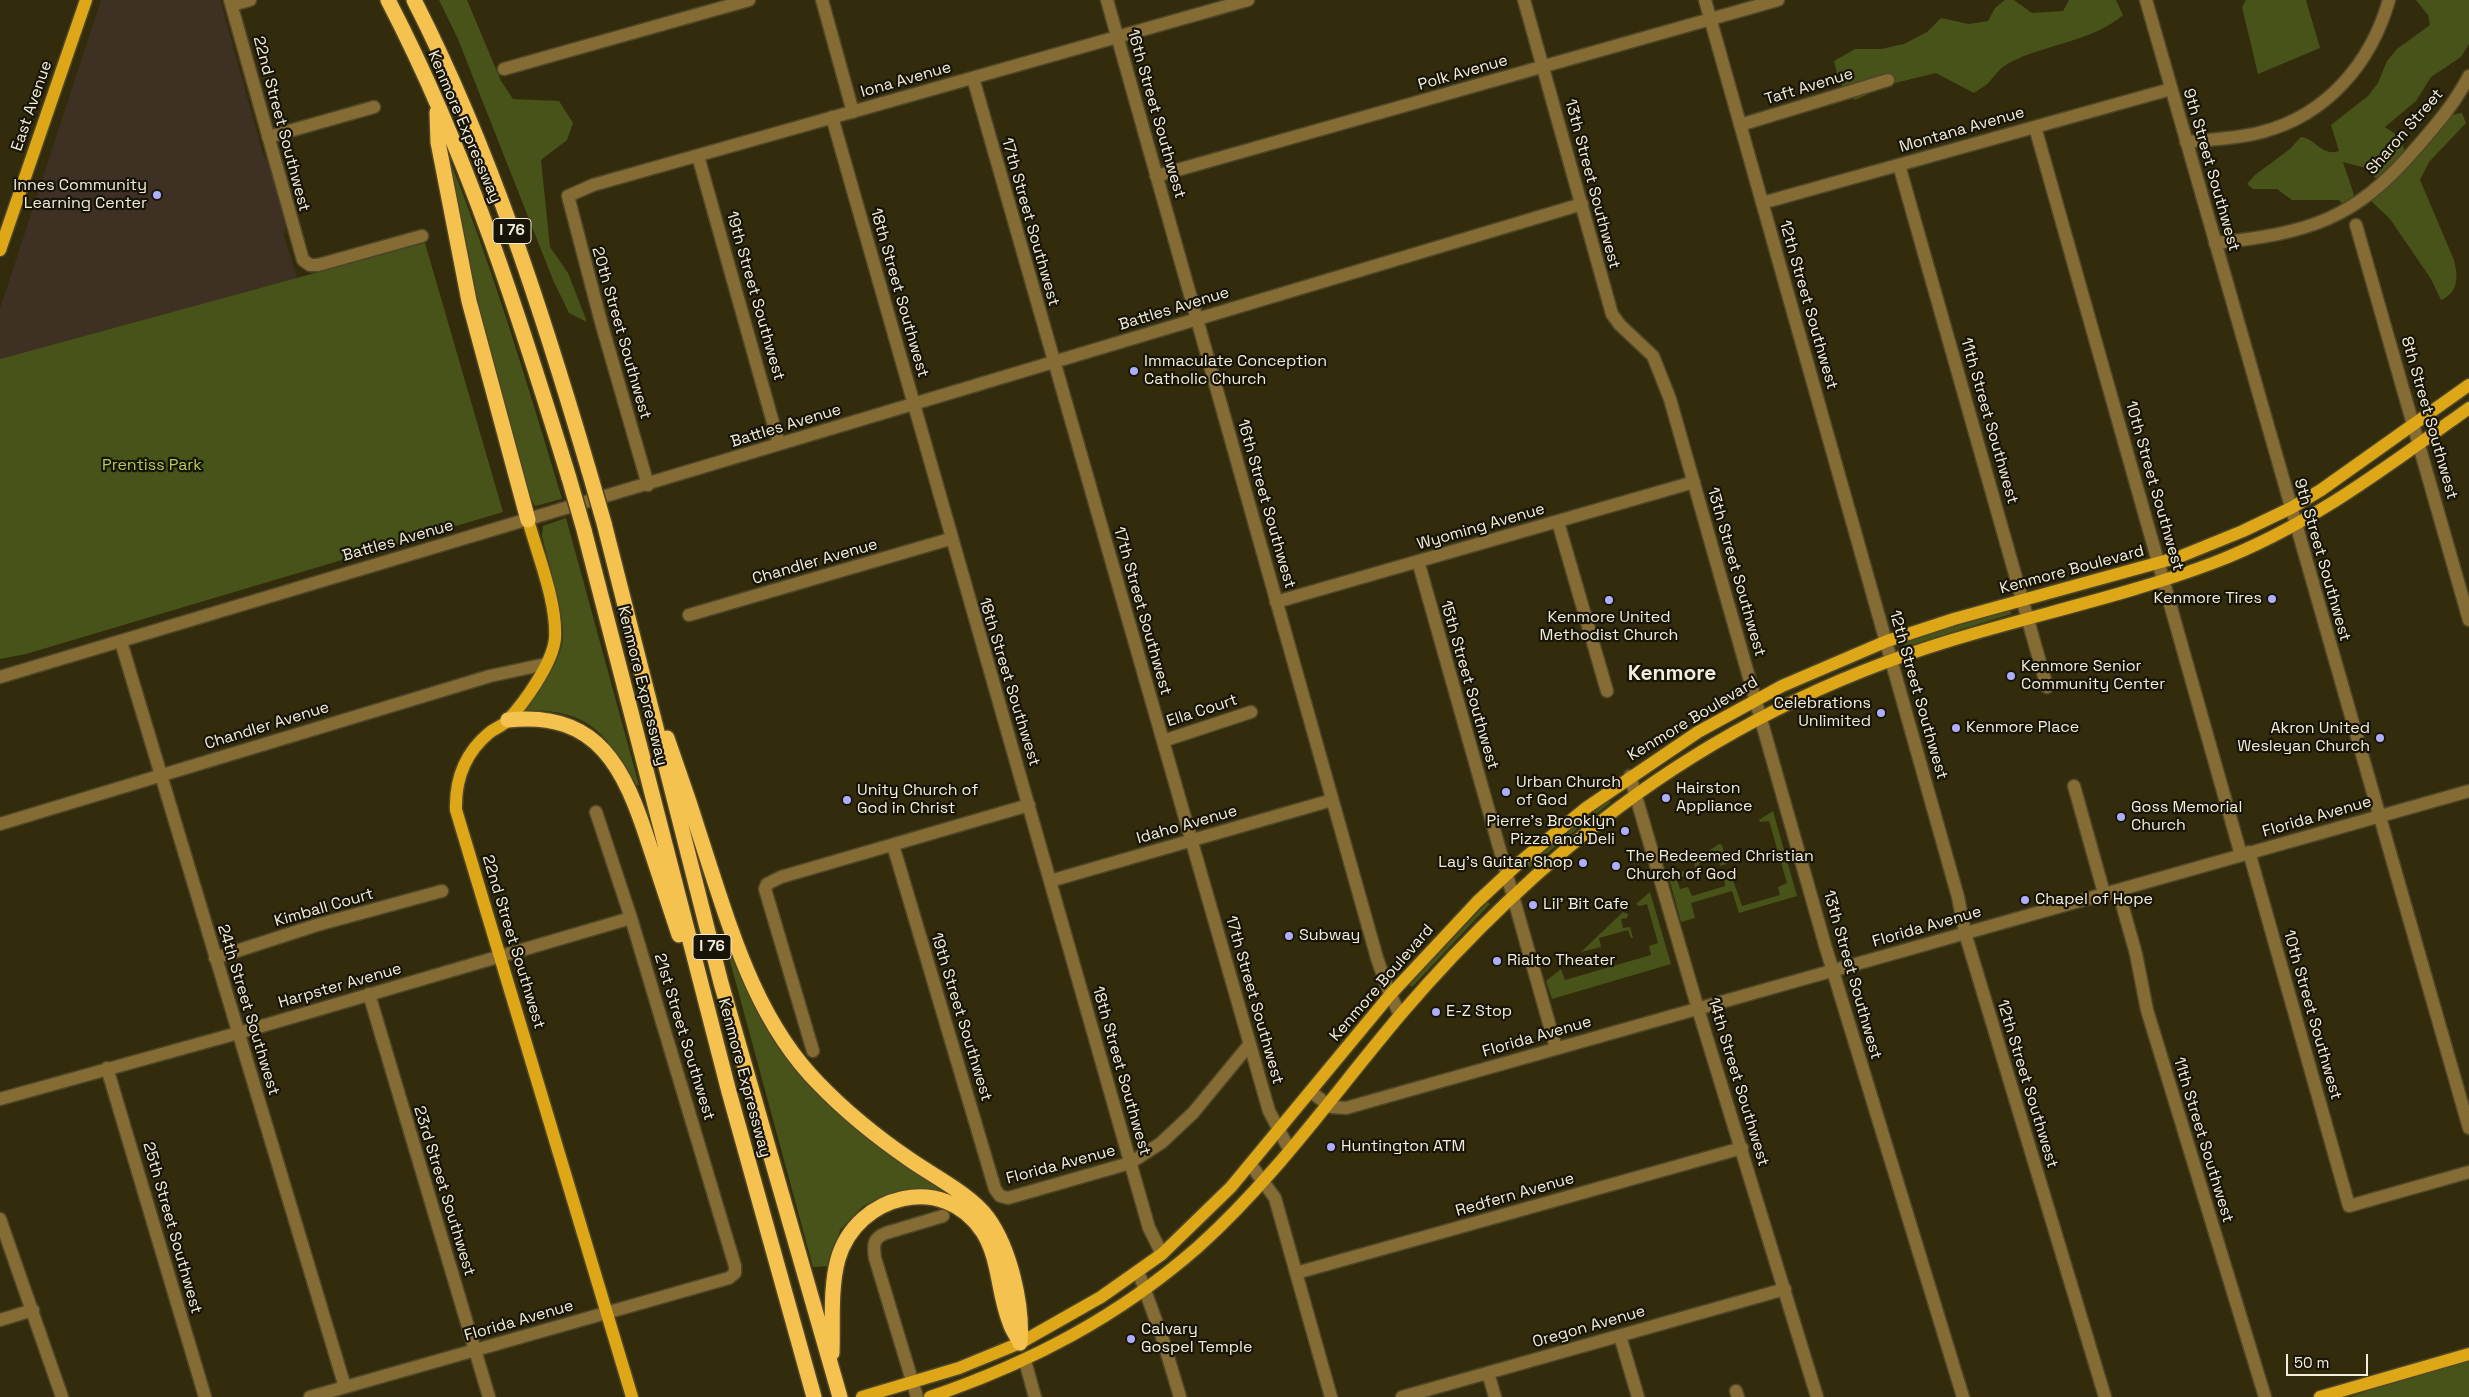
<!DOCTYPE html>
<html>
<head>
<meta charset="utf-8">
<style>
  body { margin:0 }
  #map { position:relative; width:2469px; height:1397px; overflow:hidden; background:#332c0c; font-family:"Space Grotesk",sans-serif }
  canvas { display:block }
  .scale { position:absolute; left:2286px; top:1354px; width:82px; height:22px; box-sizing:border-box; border:2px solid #f1eedc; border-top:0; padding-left:6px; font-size:15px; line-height:18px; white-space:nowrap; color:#f1eedc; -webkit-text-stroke:4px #181508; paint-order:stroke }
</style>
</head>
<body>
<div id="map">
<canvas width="2469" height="1397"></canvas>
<div class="scale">50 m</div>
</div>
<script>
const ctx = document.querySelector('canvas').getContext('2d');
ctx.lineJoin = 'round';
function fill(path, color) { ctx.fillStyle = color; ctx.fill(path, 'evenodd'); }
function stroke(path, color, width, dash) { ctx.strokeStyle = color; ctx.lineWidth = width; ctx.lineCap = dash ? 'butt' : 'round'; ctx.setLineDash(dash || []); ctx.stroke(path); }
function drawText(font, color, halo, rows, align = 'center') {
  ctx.font = font + ' "Space Grotesk",sans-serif'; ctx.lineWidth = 4.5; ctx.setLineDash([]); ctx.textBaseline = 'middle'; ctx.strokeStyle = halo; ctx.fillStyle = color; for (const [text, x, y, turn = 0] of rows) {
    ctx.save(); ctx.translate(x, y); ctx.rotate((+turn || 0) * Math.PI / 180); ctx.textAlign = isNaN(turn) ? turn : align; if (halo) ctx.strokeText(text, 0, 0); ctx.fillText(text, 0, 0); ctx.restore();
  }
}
fill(new Path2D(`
  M 101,0 L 220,0 L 263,154 L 269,163 L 286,227 L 284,236 L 297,278 L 0,359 L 0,309 Z`), '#3e3123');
fill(new Path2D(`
  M 439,0 L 467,0 L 501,81 L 513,99 L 559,101 L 573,123 L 567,140 L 541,160 L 550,247 L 568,273 L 587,322 L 569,313 L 553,280 L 458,39 Z
  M 2005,0 L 2014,0 L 2032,13 L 2063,11 L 2069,0 L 2116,0 L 2123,15 C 2092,42 2045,44 2009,63 C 2000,68 1996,74 1990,81 C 1986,86 1979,89 1974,93 L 1936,73 L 1891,84 L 1855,100 L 1839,82 L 1834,61 L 1855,49 L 1881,49 L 1904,44 L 1927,32 L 1941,18 L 1969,24 L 1988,21 L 1995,8 Z
  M 2246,0 L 2306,0 L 2320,48 L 2258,74 L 2242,7 Z
  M 2416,0 L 2469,0 L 2469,44 L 2461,57 L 2431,77 L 2416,101 L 2385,127 L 2400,137 L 2407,158 L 2444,116 L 2462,113 L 2466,123 L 2429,162 L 2420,180 L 2454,260 C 2458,277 2459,292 2441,300 L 2431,279 L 2390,219 L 2367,197 L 2382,185 L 2366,168 L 2343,162 L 2354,195 L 2350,202 L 2343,205 L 2339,200 L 2292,200 L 2277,189 L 2253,189 L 2247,184 L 2255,175 L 2290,149 L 2301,137 C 2315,138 2322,157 2339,151 L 2331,125 L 2368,96 L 2378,83 L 2387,61 L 2397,49 L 2430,25 L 2428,15 Z
  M 447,153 C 492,266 527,382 562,499 L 535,506 L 528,494 L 512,431 L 479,323 Z
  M 425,243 L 503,512 L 26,654 L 0,659 L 0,359 Z
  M 566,518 L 639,785 L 633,785 C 609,732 584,707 522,711 C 538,690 555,671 562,646 C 568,622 548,562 542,536 L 543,526 Z
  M 2010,609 L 2011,614 L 1914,644 L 1902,646 L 1912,639 Z
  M 1608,800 L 1611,802 L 1530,867 L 1527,865 Z
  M 1773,811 L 1797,896 L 1739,913 L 1732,891 L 1691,903 L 1695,918 L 1681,922 L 1669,878 L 1683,871 L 1686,875 L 1677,880 L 1680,889 L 1688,887 L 1692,896 L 1725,886 L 1724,877 L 1731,874 L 1742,906 L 1780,895 L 1778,887 L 1787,883 L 1769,821 L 1760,822 L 1759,820 Z
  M 1719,844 L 1722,845 L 1727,864 L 1720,866 L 1718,858 L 1699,863 L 1700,872 L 1696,873 L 1694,861 Z
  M 1650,892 L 1671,964 L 1552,999 L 1546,981 L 1561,969 L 1565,980 L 1651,955 L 1649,946 L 1658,943 L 1647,904 L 1639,906 L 1636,904 Z
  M 1487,902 L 1490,904 L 1412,987 L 1409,985 Z
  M 1623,912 L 1628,914 L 1627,918 L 1621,919 L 1623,928 L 1630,927 L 1633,938 L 1631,938 L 1628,930 L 1599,938 L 1601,947 L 1581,952 Z
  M 732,948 C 745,983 759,1020 781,1050 C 827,1111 895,1152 955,1197 L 929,1190 L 890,1194 L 863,1206 L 840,1230 L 830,1266 L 813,1267 L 727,950 Z
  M 2469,1356 L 2469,1397 L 2350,1397 Z`), '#475319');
const minor = new Path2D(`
  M 230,0 L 303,260 L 310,265 L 318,265 L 422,236
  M 822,0 L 853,112
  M 1107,0 L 1377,958 L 1387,987 L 1400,1015
  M 1524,0 L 1612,314 L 1620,325 L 1653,356 L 1670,399 L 1825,945 L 1963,1397
  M 1705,0 L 1958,897 L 1965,933 L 2105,1397
  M 2146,0 L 2469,1128
  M 232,5 L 250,0
  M 504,69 L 749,0
  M 973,78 L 1269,1111 L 1289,1149
  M 832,117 C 937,488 1043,858 1149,1228 L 1162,1254
  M 1740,125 L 1888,80
  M 2035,127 L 2241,855
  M 268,137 L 374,107
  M 2186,142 C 2212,139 2237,139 2262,132 C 2327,115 2371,63 2389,0
  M 698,156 L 779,444
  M 1899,165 L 2047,687
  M 1156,176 L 1778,0
  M 1762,203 L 2171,89
  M 2356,225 L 2469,620
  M 2215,243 C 2309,233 2355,220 2417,147 C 2437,124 2455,103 2469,76
  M 648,485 L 601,322 L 568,196 L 593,185 L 1248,0
  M 1558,522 L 1607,691
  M 1418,561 L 1556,1048
  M 1276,602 L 1694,482
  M 689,615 L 950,539
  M 121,642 L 345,1387
  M 0,677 L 1582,204
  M 1163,741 L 1251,712
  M 1630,776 L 1698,1009 L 1817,1397
  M 2074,786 L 2104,893
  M 0,824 L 490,676 L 546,664
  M 893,845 L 995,1189 L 1000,1196 L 1008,1198 L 1130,1163 L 1161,1143 L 1193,1113 L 1249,1045
  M 2249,852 L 2349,1206 L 2469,1172
  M 1050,881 L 1332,800
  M 2118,890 L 2136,954 L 2147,1010 L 2265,1397
  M 215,958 L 317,925 L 442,891
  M 369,994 L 489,1397
  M 813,1051 L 765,889 L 767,884 L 781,877 L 1029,805
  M 107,1068 L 205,1397
  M 1311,1092 L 1331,1107 L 1346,1108 L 2469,791
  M 0,1099 L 238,1033 L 631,918
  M 1251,1165 L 1275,1198 L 1331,1397
  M 0,1219 L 62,1397
  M 1138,1271 L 1163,1340 L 1180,1397
  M 1296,1273 L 1742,1148
  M 0,1320 L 33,1310
  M 1620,1336 L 1638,1397
  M 1025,1361 L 1035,1397
  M 1488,1373 L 1495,1397
  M 1736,1391 L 1738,1397
  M 310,1397 L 729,1278 L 735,1273 L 735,1266 L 631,918 L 596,812
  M 917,1397 L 875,1258 C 873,1245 873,1238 886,1233 L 943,1216
  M 1402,1397 L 1785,1289`);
const major = new Path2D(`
  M 0,250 L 86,0
  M 528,520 C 538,556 557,602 555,638 C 553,663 524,703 508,720 C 503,726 495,728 489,733 C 465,753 455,779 456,810 L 632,1397
  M 862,1397 L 959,1368 L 1020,1343 L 1101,1297 L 1162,1254 L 1231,1187 L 1390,995 L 1477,902 L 1520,862 L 1586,808 L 1698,732 L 1782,686 L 1887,641 L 1954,619 L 2179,557 L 2243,531 L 2291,508 L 2321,490 L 2469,385
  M 930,1397 C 1030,1363 1118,1317 1198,1247 C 1275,1178 1335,1092 1401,1014 C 1467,937 1538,868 1618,808 C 1718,733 1833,676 1952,640 C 2038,614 2128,595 2213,563 C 2308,527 2387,467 2469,408
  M 2320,1397 L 2469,1354`);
const highway = new Path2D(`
  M 388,0 C 467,152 519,315 569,478
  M 414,0 C 490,149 542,311 589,471
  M 437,112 L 438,142 L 469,301 L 528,520
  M 604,523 L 721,983 L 840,1397
  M 584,530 L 729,1092 L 814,1397
  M 508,720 C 599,710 625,770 649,844 C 659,874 669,905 679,935
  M 667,738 C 682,780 696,822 709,864 C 734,941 760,1025 819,1084 C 846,1112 877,1137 909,1159 C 933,1176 970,1194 987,1217 C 1010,1248 1023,1305 1020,1343
  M 832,1353 C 833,1323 830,1288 838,1259 C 857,1194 944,1172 983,1232 C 1000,1259 998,1294 1010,1323 C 1012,1330 1017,1336 1020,1343`);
stroke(minor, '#4e4729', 15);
stroke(major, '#4e4729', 15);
stroke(highway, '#4e4729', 18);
stroke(minor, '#856b34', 12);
stroke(major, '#dda718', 12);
stroke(highway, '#f6c24f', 15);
const highwayBridge = new Path2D(`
  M 589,471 L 604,523
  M 569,478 L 584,530`);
stroke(highwayBridge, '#4e4729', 18, []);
stroke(highwayBridge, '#f6c24f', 15);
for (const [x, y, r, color] of [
  [157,195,5,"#aeaefb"],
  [1134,371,5,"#aeaefb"],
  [2272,599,5,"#aeaefb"],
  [1609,600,5,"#aeaefb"],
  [2011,676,5,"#aeaefb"],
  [1881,713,5,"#aeaefb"],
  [1956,728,5,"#aeaefb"],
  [2380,738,5,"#aeaefb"],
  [1506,792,5,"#aeaefb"],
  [1666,798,5,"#aeaefb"],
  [847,800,5,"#aeaefb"],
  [2121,817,5,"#aeaefb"],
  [1625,831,5,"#aeaefb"],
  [1583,863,5,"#aeaefb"],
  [1616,866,5,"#aeaefb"],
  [2025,900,5,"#aeaefb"],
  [1533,905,5,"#aeaefb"],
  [1289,936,5,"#aeaefb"],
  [1497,961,5,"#aeaefb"],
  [1436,1012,5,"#aeaefb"],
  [1331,1147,5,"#aeaefb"],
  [1131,1339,5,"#aeaefb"]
]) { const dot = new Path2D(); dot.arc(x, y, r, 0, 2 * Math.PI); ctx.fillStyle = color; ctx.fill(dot); stroke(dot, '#181508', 2); }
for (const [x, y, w] of [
  [512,231,38],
  [712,947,38]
]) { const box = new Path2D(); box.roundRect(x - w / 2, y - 12.5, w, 25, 4); ctx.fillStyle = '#181508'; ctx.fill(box); stroke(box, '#f1eedc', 1); }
drawText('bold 15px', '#f1eedc', null, [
  ["I 76",512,231],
  ["I 76",712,947]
]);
drawText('16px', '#f1eedc', '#181508', [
  ["Polk Avenue",1463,73,-16],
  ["Iona Avenue",906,80,-16],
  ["Taft Avenue",1809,87,-17],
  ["East Avenue",32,106,-71],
  ["16th Street Southwest",1156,114,74],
  ["22nd Street Southwest",281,124,75],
  ["Kenmore Expressway",464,127,67],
  ["Montana Avenue",1962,130,-16],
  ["Sharon Street",2405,132,-49],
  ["9th Street Southwest",2211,170,74],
  ["13th Street Southwest",1592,184,75],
  ["17th Street Southwest",1030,222,74],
  ["18th Street Southwest",899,293,74],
  ["19th Street Southwest",755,296,74],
  ["12th Street Southwest",1808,305,74],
  ["Battles Avenue",1174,309,-17],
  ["20th Street Southwest",621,333,74],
  ["8th Street Southwest",2429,418,74],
  ["11th Street Southwest",1989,421,74],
  ["Battles Avenue",786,426,-17],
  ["10th Street Southwest",2154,486,74],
  ["16th Street Southwest",1266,504,74],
  ["Wyoming Avenue",1481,527,-16],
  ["Battles Avenue",398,541,-16],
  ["9th Street Southwest",2322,560,74],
  ["Chandler Avenue",815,562,-16],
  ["Kenmore Boulevard",2072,570,-15],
  ["13th Street Southwest",1736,572,74],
  ["17th Street Southwest",1142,611,74],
  ["18th Street Southwest",1009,682,73],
  ["15th Street Southwest",1469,685,74],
  ["Kenmore Expressway",642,686,76],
  ["12th Street Southwest",1918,695,74],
  ["Ella Court",1202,711,-18],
  ["Kenmore Boulevard",1693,719,-31],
  ["Chandler Avenue",267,726,-17],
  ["Florida Avenue",2317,817,-16],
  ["Idaho Avenue",1187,825,-16],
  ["Kimball Court",324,908,-16],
  ["Florida Avenue",1927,927,-16],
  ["22nd Street Southwest",513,942,73],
  ["13th Street Southwest",1852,975,74],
  ["Kenmore Boulevard",1382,983,-49],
  ["Harpster Avenue",340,986,-16],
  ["17th Street Southwest",1254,1000,74],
  ["24th Street Southwest",248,1010,73],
  ["10th Street Southwest",2312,1015,74],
  ["19th Street Southwest",961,1017,73],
  ["21st Street Southwest",684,1037,73],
  ["Florida Avenue",1537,1037,-16],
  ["18th Street Southwest",1121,1071,74],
  ["Kenmore Expressway",744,1078,75],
  ["14th Street Southwest",1738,1082,73],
  ["12th Street Southwest",2027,1084,73],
  ["11th Street Southwest",2203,1140,73],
  ["Florida Avenue",1061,1165,-15],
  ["23rd Street Southwest",444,1191,73],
  ["Redfern Avenue",1515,1195,-16],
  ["25th Street Southwest",172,1228,74],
  ["Florida Avenue",519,1321,-16],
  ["Oregon Avenue",1589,1327,-16]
]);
drawText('16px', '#f1eedc', '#181508', [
  ["Innes Community",147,186,"right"],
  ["Learning Center",147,204,"right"],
  ["Immaculate Conception",1144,362],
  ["Catholic Church",1144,380],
  ["Kenmore Tires",2262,599,"right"],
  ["Kenmore United",1609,618,"center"],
  ["Methodist Church",1609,636,"center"],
  ["Kenmore Senior",2021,667],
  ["Community Center",2021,685],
  ["Celebrations",1871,704,"right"],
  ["Unlimited",1871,722,"right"],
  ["Kenmore Place",1966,728],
  ["Akron United",2370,729,"right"],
  ["Wesleyan Church",2370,747,"right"],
  ["Urban Church",1516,783],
  ["of God",1516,801],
  ["Hairston",1676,789],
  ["Appliance",1676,807],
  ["Unity Church of",857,791],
  ["God in Christ",857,809],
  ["Goss Memorial",2131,808],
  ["Church",2131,826],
  ["Pierre's Brooklyn",1615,822,"right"],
  ["Pizza and Deli",1615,840,"right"],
  ["The Redeemed Christian",1626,857],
  ["Church of God",1626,875],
  ["Lay's Guitar Shop",1573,863,"right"],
  ["Chapel of Hope",2035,900],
  ["Lil' Bit Cafe",1543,905],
  ["Subway",1299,936],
  ["Rialto Theater",1507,961],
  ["E-Z Stop",1446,1012],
  ["Huntington ATM",1341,1147],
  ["Calvary",1141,1330],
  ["Gospel Temple",1141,1348]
], 'left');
drawText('16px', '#b2cc55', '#181508', [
  ["Prentiss Park",152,466]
]);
drawText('bold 21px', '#f1eedc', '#181508', [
  ["Kenmore",1672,674]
]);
</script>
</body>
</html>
